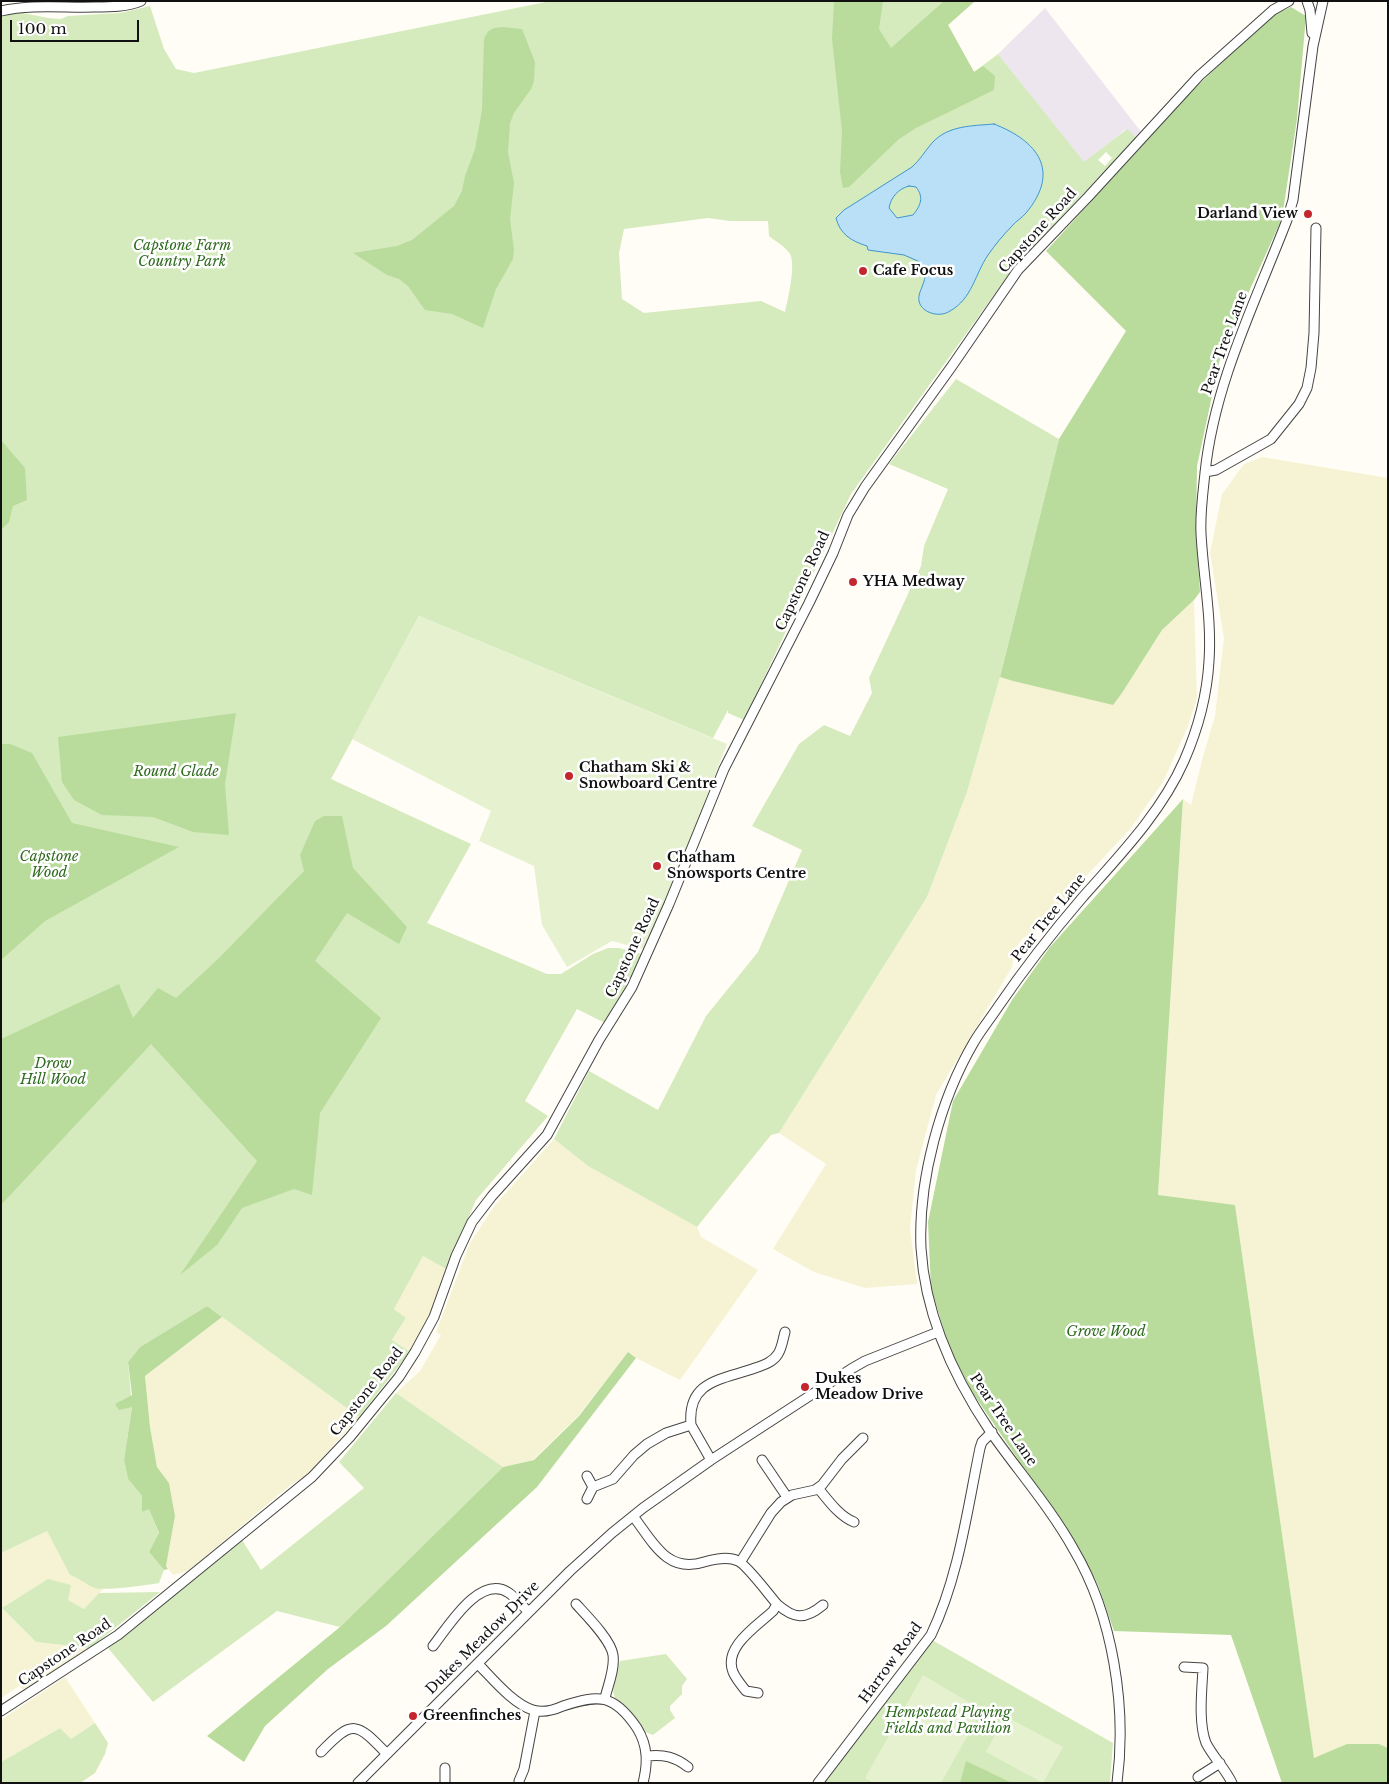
<!DOCTYPE html>
<html>
<head>
<meta charset="utf-8">
<style>
  body { margin:0 }
  #map { position:relative; width:1389px; height:1784px; overflow:hidden; background:#fffdf5; font-family:"Libre Baskerville",serif }
  canvas { display:block }
  .frame { position:absolute; inset:0; border:2px solid #111; pointer-events:none }
  .scale { position:absolute; left:10px; top:20px; width:129px; height:22px; box-sizing:border-box; border:2px solid #111; border-top:0; padding-left:6px; font-size:15px; line-height:18px; white-space:nowrap; color:#111; -webkit-text-stroke:4px #fff; paint-order:stroke }
</style>
</head>
<body>
<div id="map">
<canvas width="1389" height="1784"></canvas>
<div class="frame"></div>
<div class="scale">100 m</div>
</div>
<script>
const ctx = document.querySelector('canvas').getContext('2d');
ctx.lineJoin = 'round';
function fill(path, color) { ctx.fillStyle = color; ctx.fill(path, 'evenodd'); }
function stroke(path, color, width, dash) { ctx.strokeStyle = color; ctx.lineWidth = width; ctx.lineCap = dash ? 'butt' : 'round'; ctx.setLineDash(dash || []); ctx.stroke(path); }
function drawText(font, color, halo, rows, align = 'center') {
  ctx.font = font + ' "Libre Baskerville",serif'; ctx.lineWidth = 5; ctx.setLineDash([]); ctx.textBaseline = 'middle'; ctx.strokeStyle = halo; ctx.fillStyle = color; for (const [text, x, y, turn = 0] of rows) {
    ctx.save(); ctx.translate(x, y); ctx.rotate((+turn || 0) * Math.PI / 180); ctx.textAlign = isNaN(turn) ? turn : align; if (halo) ctx.strokeText(text, 0, 0); ctx.fillText(text, 0, 0); ctx.restore();
  }
}
fill(new Path2D(`
  M 1045,8 L 1142,133 L 1138,139 L 1126,129 L 1084,163 L 998,54 Z`), '#eee6ef');
fill(new Path2D(`
  M 1262,457 L 1388,478 L 1388,1748 L 1379,1744 L 1347,1744 L 1314,1759 L 1235,1205 L 1158,1196 L 1183,799 L 1191,805 L 1202,760 L 1215,716 L 1224,638 L 1210,553 L 1222,494 L 1244,464 Z
  M 1194,600 L 1197,698 L 1188,726 L 1163,782 L 1130,829 L 1037,929 L 1022,939 L 1015,949 L 1012,967 L 936,1095 L 916,1170 L 910,1228 L 917,1284 L 865,1288 L 814,1272 L 773,1249 L 826,1164 L 779,1133 L 927,897 L 967,792 L 1000,677 L 1013,681 L 1113,704 L 1122,693 L 1162,630 Z
  M 554,1139 L 588,1166 L 697,1227 L 701,1237 L 758,1270 L 680,1380 L 636,1358 L 628,1352 L 578,1416 L 533,1460 L 503,1467 L 396,1393 L 420,1371 L 441,1335 L 436,1332 L 470,1243 L 495,1205 Z
  M 423,1256 L 446,1269 L 431,1315 L 410,1352 L 392,1340 L 406,1318 L 394,1309 Z
  M 222,1317 L 359,1417 L 306,1476 L 289,1486 L 188,1571 L 173,1575 L 166,1566 L 175,1516 L 169,1483 L 157,1467 L 150,1427 L 145,1376 Z
  M 47,1530 L 70,1575 L 107,1585 L 84,1609 L 67,1600 L 2,1608 L 36,1642 L 90,1648 L 27,1693 L 19,1686 L 1,1698 L 1,1553 Z
  M 65,1677 L 95,1723 L 70,1740 L 60,1728 L 1,1762 L 1,1720 Z`), '#f6f3d4');
fill(new Path2D(`
  M 551,1 L 975,1 L 948,25 L 974,72 L 998,54 L 1084,162 L 1127,129 L 1138,139 L 1098,178 L 1014,267 L 851,494 L 744,720 L 728,713 L 728,710 L 713,738 L 419,616 L 331,779 L 471,844 L 427,923 L 547,974 L 561,974 L 593,954 L 608,948 L 619,948 L 645,955 L 607,1024 L 577,1009 L 525,1101 L 548,1116 L 476,1200 L 446,1269 L 423,1256 L 394,1309 L 406,1318 L 392,1340 L 410,1352 L 359,1417 L 207,1306 L 140,1347 L 128,1362 L 132,1407 L 124,1460 L 128,1479 L 142,1496 L 142,1512 L 149,1508 L 159,1534 L 149,1552 L 164,1570 L 159,1583 C 149,1585 104,1591 95,1588 C 86,1585 80,1578 70,1575 L 47,1531 L 1,1553 L 1,16 L 18,12 L 48,18 L 61,19 L 68,16 L 120,13 L 150,6 L 164,49 L 176,69 L 194,73 ZM 1106,152 L 1112,158 L 1105,166 L 1098,160 ZM 708,218 L 730,221 L 768,221 L 769,236 C 775,241 786,247 790,254 C 796,265 788,299 785,312 L 761,301 L 644,313 L 622,299 L 619,253 L 624,229 Z
  M 956,379 L 1059,439 L 1000,677 L 967,792 L 927,897 L 779,1133 L 771,1135 L 697,1227 L 588,1166 L 554,1139 L 589,1071 L 658,1110 L 706,1016 L 758,952 L 802,850 L 752,826 L 799,744 L 824,725 L 850,736 L 872,693 L 869,678 L 921,566 L 924,546 L 948,489 L 889,464 Z
  M 396,1393 L 503,1467 L 340,1627 L 277,1611 L 153,1702 L 108,1648 L 242,1540 L 261,1570 L 364,1488 L 339,1462 Z
  M 48,1579 L 71,1585 L 68,1600 L 84,1609 L 99,1593 L 160,1592 L 90,1648 L 36,1642 L 2,1608 Z
  M 932,1640 L 1113,1743 L 1110,1783 L 822,1783 Z
  M 666,1654 L 687,1679 L 682,1686 L 682,1694 L 670,1706 L 670,1710 L 675,1718 L 653,1735 L 645,1732 L 628,1708 L 615,1698 L 613,1690 L 620,1661 Z
  M 95,1723 L 108,1743 L 105,1754 L 95,1773 L 80,1783 L 1,1783 L 1,1762 L 60,1728 L 71,1739 Z`), '#d5ebbd');
fill(new Path2D(`
  M 834,1 L 883,1 L 879,29 L 891,48 L 944,1 L 975,1 L 948,25 L 974,72 L 983,66 L 995,76 L 994,90 L 916,128 L 899,139 L 849,187 L 843,188 L 840,172 L 842,131 L 832,39 Z
  M 1291,7 L 1306,16 L 1297,119 L 1282,218 L 1221,354 L 1197,466 L 1196,529 L 1200,592 L 1194,600 L 1162,630 L 1122,693 L 1113,705 L 1013,681 L 1000,677 L 1059,439 L 1126,331 L 1046,251 L 1187,96 L 1269,17 Z
  M 502,27 L 522,29 L 535,62 L 534,81 L 531,89 L 514,113 L 510,123 L 508,152 L 514,183 L 510,219 L 514,250 L 513,259 L 496,289 L 483,328 L 452,314 L 425,310 L 408,286 L 399,279 L 387,275 L 353,253 L 397,246 L 412,240 L 454,206 L 462,191 L 465,176 L 475,149 L 482,110 L 484,39 C 488,29 492,28 502,27 Z
  M 1,440 L 25,468 L 27,500 L 13,506 L 9,522 L 1,530 Z
  M 236,713 L 225,784 L 229,835 L 193,832 L 153,817 L 102,815 L 74,800 L 62,782 L 58,737 Z
  M 1,744 L 10,744 L 32,753 L 72,823 L 179,847 L 45,921 L 1,960 Z
  M 1183,799 L 1158,1195 L 1235,1205 L 1314,1758 L 1347,1744 L 1379,1744 L 1388,1748 L 1388,1783 L 1282,1783 L 1231,1635 L 1114,1631 L 1098,1585 L 1078,1547 L 972,1392 L 950,1350 L 931,1288 L 928,1222 L 953,1101 L 1012,1000 L 1050,947 Z
  M 324,816 L 342,816 L 353,868 L 407,927 L 399,944 L 347,913 L 315,961 L 381,1018 L 320,1113 L 312,1195 L 294,1189 L 242,1208 L 217,1245 L 180,1275 L 257,1161 L 151,1044 L 1,1205 L 1,1039 L 119,984 L 133,1018 L 158,988 L 176,998 L 218,959 L 304,871 L 300,855 L 315,821 Z
  M 207,1306 L 222,1317 L 145,1376 L 150,1427 L 157,1467 L 169,1483 L 175,1516 L 166,1566 L 168,1569 L 164,1570 L 149,1552 L 159,1533 L 149,1509 L 142,1512 L 142,1496 L 128,1479 L 124,1460 L 132,1407 L 119,1410 L 115,1404 L 132,1395 L 128,1362 L 140,1347 Z
  M 628,1352 L 636,1358 L 537,1487 L 386,1626 L 328,1669 L 265,1726 L 244,1762 L 207,1736 L 340,1627 L 503,1467 L 534,1460 L 579,1416 Z
  M 966,1761 L 1012,1783 L 960,1783 Z`), '#b9dc9c');
fill(new Path2D(`
  M 419,616 L 727,744 L 647,950 L 612,941 L 567,967 L 542,925 L 534,866 L 479,841 L 491,811 L 352,739 Z
  M 923,1675 L 982,1710 L 941,1783 L 873,1783 L 865,1778 Z
  M 1005,1716 L 1063,1747 L 1043,1783 L 986,1752 Z`), '#e6f2cf');
const water = new Path2D(`
  M 994,124 C 1038,141 1061,171 1026,213 C 1022,218 1016,221 1012,226 C 1003,235 995,245 988,255 C 975,274 972,299 950,311 C 943,316 932,315 925,310 C 910,298 927,286 925,272 C 925,269 921,264 920,262 L 904,255 L 868,250 L 867,246 C 851,241 840,234 836,218 L 844,210 L 912,167 C 920,160 925,151 932,143 C 948,125 973,126 994,124 ZM 909,186 L 916,187 C 924,197 921,205 913,215 L 897,218 L 889,208 C 891,197 898,189 909,186 Z`);
fill(water, '#b9e0f7');
stroke(water, '#3f96cf', 1);
const minor = new Path2D(`
  M 1307,1 L 1310,10 L 1312,33
  M 1,11 C 32,4 64,8 95,7 C 110,7 127,7 141,1
  M 1205,472 L 1216,470 L 1271,439 L 1299,404 L 1307,388 L 1311,368 L 1314,333 L 1316,228
  M 691,1425 C 687,1380 722,1380 755,1368 C 764,1365 773,1362 778,1354 C 782,1348 783,1339 785,1332
  M 762,1460 L 787,1497
  M 587,1476 L 593,1487
  M 818,1488 C 828,1500 839,1516 854,1522
  M 587,1499 L 593,1487 L 613,1479 L 634,1455 L 647,1444 L 666,1433 L 691,1425 L 711,1460
  M 633,1516 C 653,1542 667,1574 704,1562 C 715,1559 728,1556 738,1561 C 747,1565 769,1595 777,1604 L 773,1611 C 757,1626 723,1647 733,1672 C 736,1679 742,1686 746,1691 L 758,1693
  M 741,1561 L 771,1513 L 781,1502 L 792,1495 L 815,1490 L 822,1485 L 842,1459 L 863,1438
  M 576,1604 C 587,1616 611,1640 613,1655 C 615,1669 608,1685 605,1698
  M 777,1604 C 794,1619 805,1620 823,1605
  M 433,1646 C 448,1627 480,1573 509,1593 C 516,1598 522,1606 529,1612
  M 478,1664 C 492,1678 513,1704 533,1710 C 542,1713 554,1710 563,1706 C 599,1694 614,1694 637,1728 C 648,1746 648,1763 643,1783
  M 1184,1667 L 1203,1668 C 1202,1690 1198,1722 1206,1743 C 1213,1757 1225,1768 1232,1783
  M 1,1711 L 118,1635 L 312,1477 L 350,1437 L 399,1377 L 415,1352 L 434,1317 L 456,1256 L 472,1222 L 492,1196 L 547,1135 L 599,1040 L 632,987 L 669,904 L 724,769 L 809,603 L 833,553 L 848,515 L 865,487 L 952,366 L 1018,270 L 1088,197 L 1199,76 L 1273,10 L 1289,1
  M 321,1752 C 353,1719 356,1722 387,1754
  M 647,1756 C 664,1754 675,1757 688,1767
  M 1198,1777 L 1220,1763
  M 519,1781 L 524,1769 L 535,1711
  M 358,1783 L 570,1571 L 612,1533 L 643,1508 L 711,1460 L 851,1369 L 865,1361 L 938,1332
  M 445,1783 L 445,1768
  M 818,1783 L 931,1635 C 959,1576 967,1511 980,1448 L 982,1442 L 992,1432
  M 1117,1783 C 1127,1707 1113,1616 1074,1550 C 1050,1507 1018,1471 990,1431 C 953,1376 925,1315 921,1248 C 918,1181 940,1100 974,1042 C 981,1030 990,1019 998,1007 C 1024,969 1052,933 1082,898 C 1119,856 1161,813 1184,761 C 1198,729 1207,696 1209,661 C 1212,618 1203,575 1201,533 C 1200,513 1203,492 1205,473 C 1214,384 1255,303 1287,220 L 1293,200 L 1313,46 L 1323,1`);
stroke(minor, '#444', 11);
stroke(minor, '#fff', 9);
for (const [x, y, r, color] of [
  [1308,214,5,"#c4262e"],
  [863,271,5,"#c4262e"],
  [853,582,5,"#c4262e"],
  [569,776,5,"#c4262e"],
  [657,866,5,"#c4262e"],
  [805,1387,5,"#c4262e"],
  [413,1716,5,"#c4262e"]
]) { const dot = new Path2D(); dot.arc(x, y, r, 0, 2 * Math.PI); ctx.fillStyle = color; ctx.fill(dot); stroke(dot, '#fff', 2); }
drawText('bold 14px', '#111', '#fff', [
  ["Darland View",1298,214,"right"],
  ["Cafe Focus",873,271],
  ["YHA Medway",863,582],
  ["Chatham Ski &",579,768],
  ["Snowboard Centre",579,784],
  ["Chatham",667,858],
  ["Snowsports Centre",667,874],
  ["Dukes",815,1379],
  ["Meadow Drive",815,1395],
  ["Greenfinches",423,1716]
], 'left');
drawText('14px', '#111', '#fff', [
  ["Capstone Road",1038,231,-48],
  ["Pear Tree Lane",1225,343,-70],
  ["Capstone Road",803,581,-65],
  ["Pear Tree Lane",1049,918,-51],
  ["Capstone Road",633,948,-65],
  ["Capstone Road",367,1392,-52],
  ["Pear Tree Lane",1003,1420,56],
  ["Dukes Meadow Drive",483,1638,-45],
  ["Capstone Road",65,1653,-34],
  ["Harrow Road",891,1663,-54]
]);
drawText('italic 14px', '#2f6b1f', '#fff', [
  ["Capstone Farm",182,246],
  ["Country Park",182,262],
  ["Round Glade",176,772],
  ["Capstone",49,857],
  ["Wood",49,873],
  ["Drow",53,1064],
  ["Hill Wood",53,1080],
  ["Grove Wood",1106,1332],
  ["Hempstead Playing",948,1713],
  ["Fields and Pavilion",948,1729]
]);
</script>
</body>
</html>
